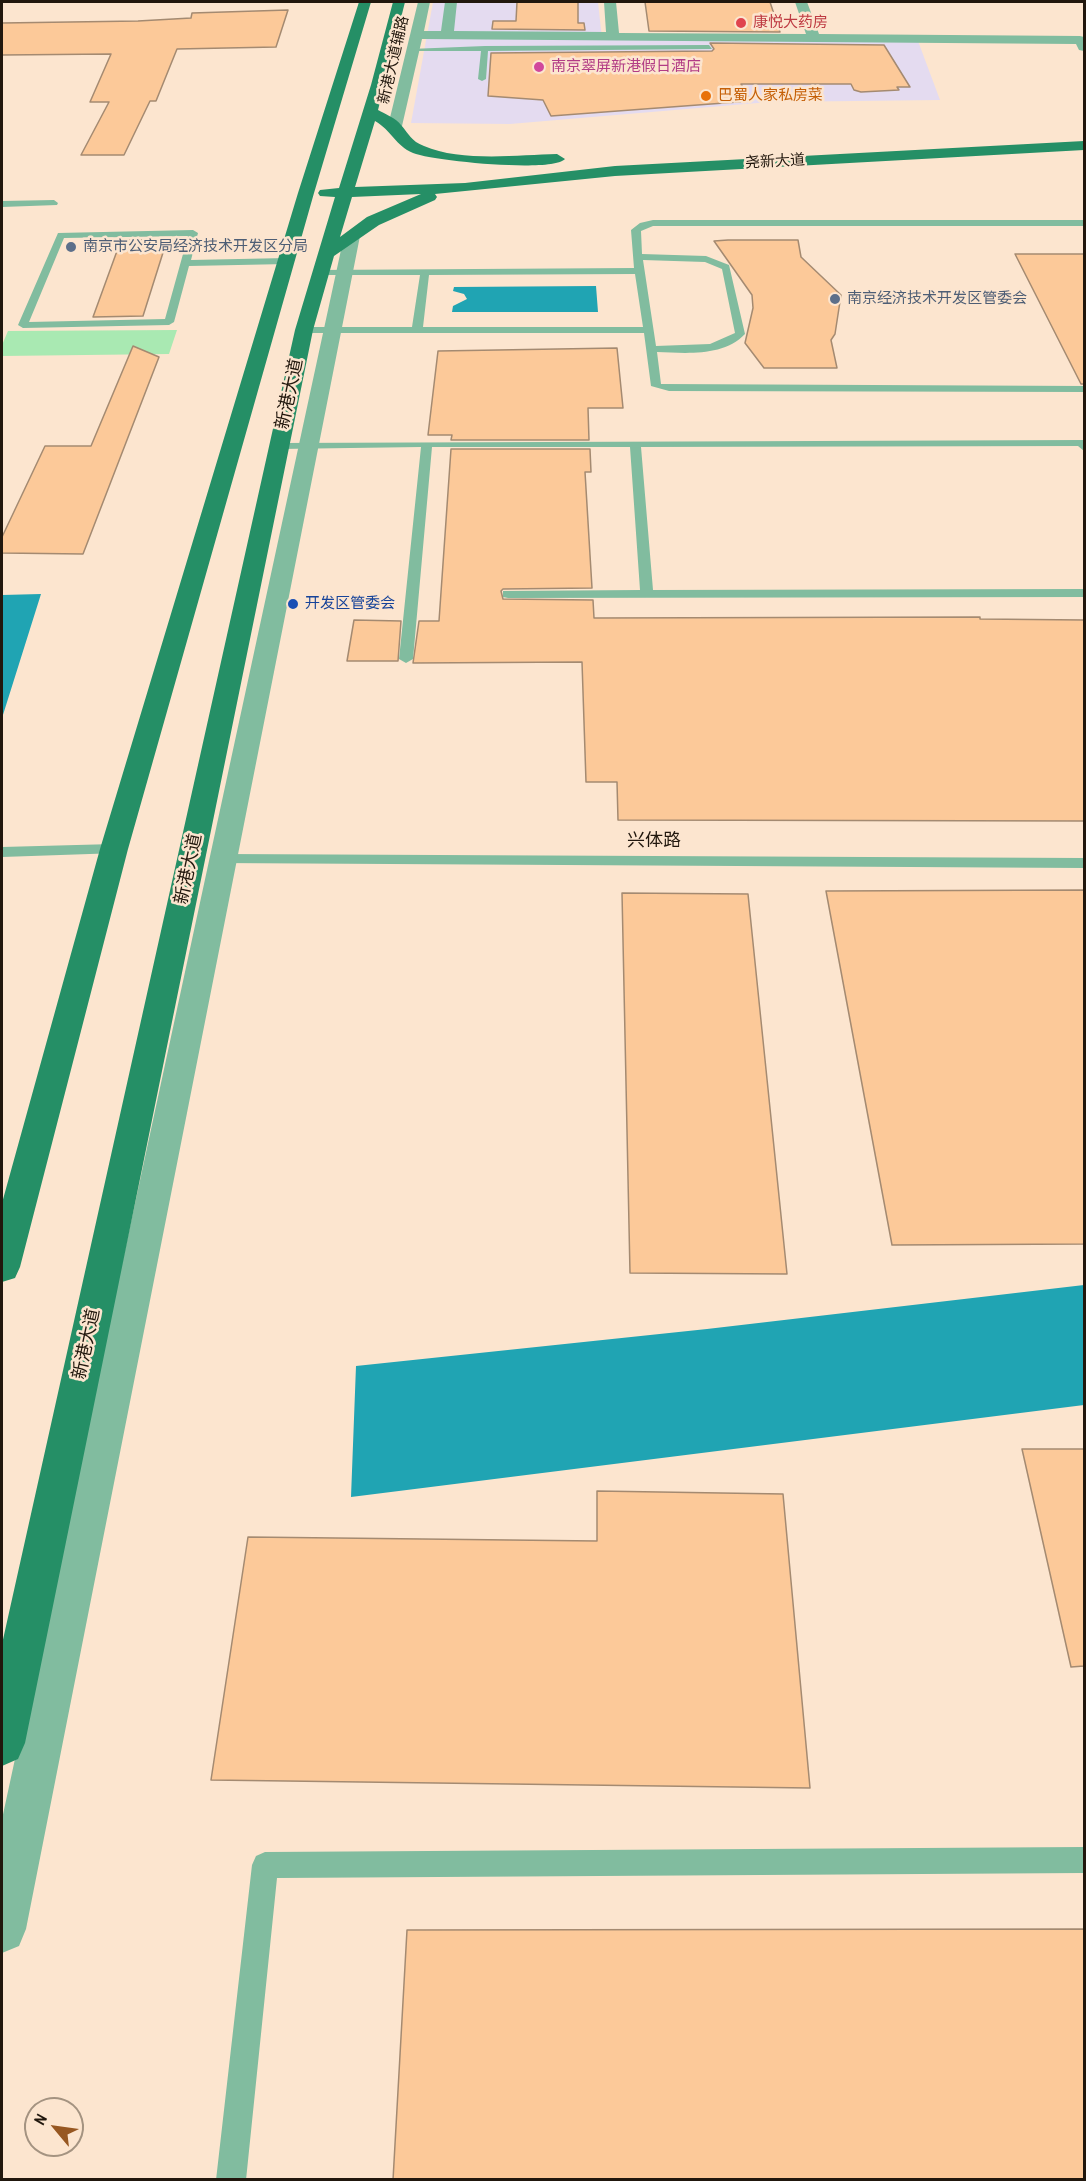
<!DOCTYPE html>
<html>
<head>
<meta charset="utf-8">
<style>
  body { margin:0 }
  #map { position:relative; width:1086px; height:2181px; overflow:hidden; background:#fce5cf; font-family:"Archivo Narrow",sans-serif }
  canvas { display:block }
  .frame { position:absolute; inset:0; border:3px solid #21170d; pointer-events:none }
  .north { position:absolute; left:24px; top:2097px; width:60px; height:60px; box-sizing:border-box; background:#fce5cf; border:2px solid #a49381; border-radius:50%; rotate:299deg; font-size:16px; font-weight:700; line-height:24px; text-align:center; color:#21170d }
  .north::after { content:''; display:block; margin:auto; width:21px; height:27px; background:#975721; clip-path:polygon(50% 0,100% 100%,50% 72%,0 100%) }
</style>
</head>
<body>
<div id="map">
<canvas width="1086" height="2181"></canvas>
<div class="frame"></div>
<div class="north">N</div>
</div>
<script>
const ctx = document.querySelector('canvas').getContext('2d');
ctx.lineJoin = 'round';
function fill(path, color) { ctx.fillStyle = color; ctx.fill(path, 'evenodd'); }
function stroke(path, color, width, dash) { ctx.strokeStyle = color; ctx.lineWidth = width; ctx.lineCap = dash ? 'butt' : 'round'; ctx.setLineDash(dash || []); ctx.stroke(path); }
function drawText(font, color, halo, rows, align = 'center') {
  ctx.font = font + ' "Archivo Narrow","Noto Sans SC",sans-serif'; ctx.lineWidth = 5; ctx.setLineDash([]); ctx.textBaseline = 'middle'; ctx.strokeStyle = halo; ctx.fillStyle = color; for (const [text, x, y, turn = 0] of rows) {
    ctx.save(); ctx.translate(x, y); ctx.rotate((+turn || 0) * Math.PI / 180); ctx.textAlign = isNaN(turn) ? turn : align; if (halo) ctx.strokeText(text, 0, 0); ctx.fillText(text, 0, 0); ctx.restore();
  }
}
fill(new Path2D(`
  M 433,2 L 598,2 L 602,39 L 918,41 L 940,100 L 769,102 L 510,124 L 411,123 Z`), '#e4dbf0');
fill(new Path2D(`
  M 177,330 L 169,354 L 2,356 L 2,345 L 8,331 Z`), '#a9e9b2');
fill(new Path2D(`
  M 596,286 L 598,312 L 452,312 L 453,306 L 467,299 L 464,294 L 453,291 L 454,287 Z
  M 41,594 L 2,718 L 2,595 Z
  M 1084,1285 L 1084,1405 L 351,1497 L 356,1366 L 707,1329 Z`), '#20a4b3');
const building = new Path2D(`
  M 517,2 L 578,2 L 578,23 L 584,23 L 585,30 L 492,29 L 493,21 L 516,21 Z
  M 645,2 L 770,2 L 780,32 L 649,31 Z
  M 288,10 L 276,47 L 177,49 L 156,101 L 150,101 L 124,155 L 81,155 L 109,102 L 90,102 L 111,54 L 2,55 L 2,23 L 138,21 L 191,18 L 192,13 Z
  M 710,43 L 884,45 L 910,87 L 897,87 L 899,90 L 861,92 L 854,90 L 851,84 L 741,84 L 751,101 L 551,116 L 543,100 L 488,96 L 491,53 L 712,51 L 714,49 Z
  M 121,240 L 167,240 L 143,316 L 93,317 Z
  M 728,240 L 798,240 L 801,257 L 841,295 L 835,334 L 831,340 L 837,368 L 764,368 L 745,343 L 753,308 L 752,295 L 714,241 Z
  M 1015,254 L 1084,254 L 1084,384 L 1081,384 Z
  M 133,346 L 159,357 L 83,554 L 2,553 L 2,537 L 45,446 L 91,446 Z
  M 617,348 L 623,408 L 588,408 L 589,440 L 451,440 L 452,435 L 428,435 L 438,351 Z
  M 451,449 L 590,449 L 591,472 L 585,472 L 592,588 L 503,589 L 501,591 L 503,599 L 593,600 L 594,618 L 980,617 L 980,619 L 1084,620 L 1084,821 L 618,820 L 617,782 L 586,782 L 582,662 L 413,663 L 419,621 L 439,621 Z
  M 354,620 L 401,621 L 398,661 L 347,661 Z
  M 1084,890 L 1084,1244 L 892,1245 L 826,891 Z
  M 622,893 L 748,894 L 787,1274 L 630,1273 Z
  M 1022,1449 L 1084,1449 L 1084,1666 L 1071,1667 Z
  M 597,1491 L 783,1494 L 810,1788 L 211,1780 L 248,1537 L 597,1541 Z
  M 1084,1929 L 1084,2180 L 393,2180 L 407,1930 Z`);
fill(building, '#fcc999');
stroke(building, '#a48a71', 1.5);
fill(new Path2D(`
  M 709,45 L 712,49 L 488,51 L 486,79 L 482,81 L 478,79 L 481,51 L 414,51 L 410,49 L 485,46 Z
  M 54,200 L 58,203 L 57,205 L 2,207 L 2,201 Z
  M 653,220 L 1084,220 L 1084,226 L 653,226 L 641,231 L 642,254 L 706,256 L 729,265 L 745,334 C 723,357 686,353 657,352 L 661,384 L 1084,386 L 1084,392 L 669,391 L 651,386 L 644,333 L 304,333 L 299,330 L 304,327 L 412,327 L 420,275 L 319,275 L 314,272 L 316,270 L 634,268 L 631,230 L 640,223 ZM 643,260 L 705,262 L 722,269 L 735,333 L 710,344 L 656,346 ZM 635,274 L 643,327 L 423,327 L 429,275 Z
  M 193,230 L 198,233 L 191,260 L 287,258 L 292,261 L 287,264 L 189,266 L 174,322 L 169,325 L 23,328 L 18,325 L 58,233 ZM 188,236 L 165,319 L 29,322 L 64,238 Z
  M 1084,440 L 1084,451 L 1078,446 L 641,447 L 653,590 L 1084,589 L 1084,597 L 508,598 L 503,597 L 503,591 L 640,590 L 630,447 L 432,447 L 413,659 L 406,663 L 399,659 L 421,447 L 280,449 L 274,446 L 280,443 Z
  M 114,844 L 122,849 L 119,853 L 2,857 L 2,847 Z
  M 223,854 L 1084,858 L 1084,868 L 217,863 L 215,859 Z
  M 1084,1847 L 1084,1873 L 277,1878 L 246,2180 L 216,2180 L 252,1865 L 256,1856 L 265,1852 Z`), '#81bc9f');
fill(new Path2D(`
  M 418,2 L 430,2 L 424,31 L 441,31 L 445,2 L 457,2 L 454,31 L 606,32 L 604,2 L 616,2 L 619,33 L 806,34 L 795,2 L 807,2 L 819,34 L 1080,36 L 1084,37 L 1084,51 L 1079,50 L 1076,44 L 422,39 L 402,126 L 395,130 L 388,126 Z
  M 352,231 L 360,236 L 26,1929 L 19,1946 L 2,1953 L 2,1819 L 344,236 Z`), '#81bc9f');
fill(new Path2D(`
  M 359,2 L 371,2 L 314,193 L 128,849 L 20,1267 L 15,1278 L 2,1282 L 2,1203 L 100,849 L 298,193 Z
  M 393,2 L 405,2 L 378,110 C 385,114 396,118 401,125 C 409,134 411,141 424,146 C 460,162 518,155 557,154 L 565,159 C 553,173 433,161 413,153 C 396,146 391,130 375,121 L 355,187 L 465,183 L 615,166 L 1084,141 L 1084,150 L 615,176 L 435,194 L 437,197 L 435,200 L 379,225 L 334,256 L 313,330 L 25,1743 L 18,1759 L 2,1766 L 2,1644 L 295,330 L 335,197 L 320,196 L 318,193 L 320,190 L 339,188 L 371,85 ZM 421,194 L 367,217 L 340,237 L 352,197 Z`), '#258f66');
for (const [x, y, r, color] of [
  [741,23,6,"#e0444e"],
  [539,67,6,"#d1479c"],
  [706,96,6,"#e8710a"],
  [71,247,6,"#5c6f8a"],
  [835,299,6,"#5c6f8a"],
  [293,604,6,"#1a4fb4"]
]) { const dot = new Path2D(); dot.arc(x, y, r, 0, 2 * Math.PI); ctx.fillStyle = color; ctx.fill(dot); stroke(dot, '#fce5cf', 2); }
drawText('15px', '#be3a42', '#fce5cf', [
  ["康悦大药房",753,23]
], 'left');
drawText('15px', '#21170d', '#fce5cf', [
  ["新港大道辅路",394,60,-77],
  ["尧新大道",775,162,-3]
]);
drawText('15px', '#b23c85', '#fce5cf', [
  ["南京翠屏新港假日酒店",551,67]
], 'left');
drawText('15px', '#c56008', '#fce5cf', [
  ["巴蜀人家私房菜",718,96]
], 'left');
drawText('15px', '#4e5e75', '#fce5cf', [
  ["南京市公安局经济技术开发区分局",83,247],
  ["南京经济技术开发区管委会",847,299]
], 'left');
drawText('15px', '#164399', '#fce5cf', [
  ["开发区管委会",305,604]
], 'left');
drawText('18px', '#21170d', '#fce5cf', [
  ["新港大道",290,394,-78],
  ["兴体路",654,841],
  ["新港大道",189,869,-78],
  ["新港大道",87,1344,-78]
]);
</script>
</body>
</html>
